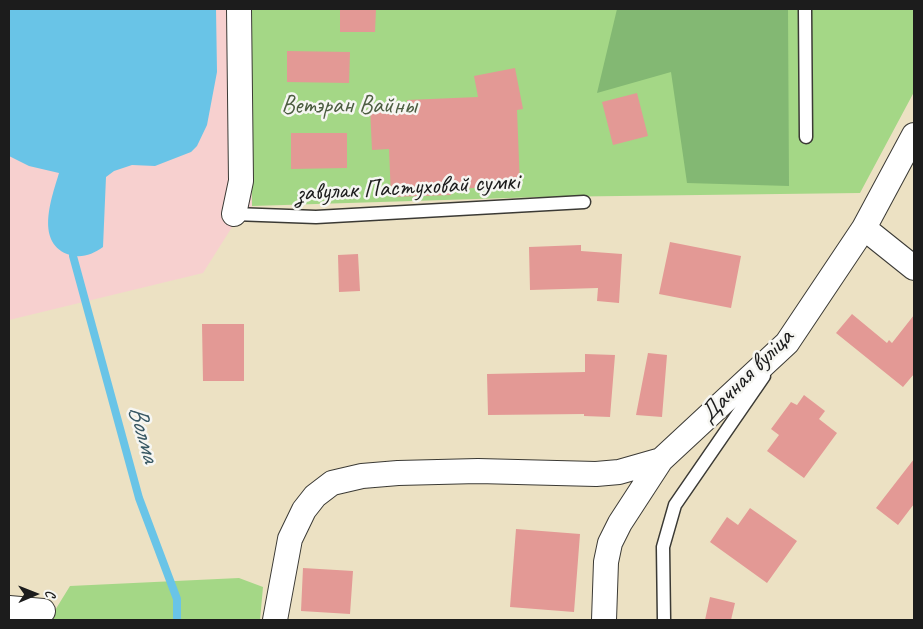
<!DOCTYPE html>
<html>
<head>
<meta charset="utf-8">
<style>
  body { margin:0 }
  #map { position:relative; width:923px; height:629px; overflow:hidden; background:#ece1c3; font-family:Caveat,sans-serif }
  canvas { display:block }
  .frame { position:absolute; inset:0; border:10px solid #1c1c1c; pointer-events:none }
  .north { position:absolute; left:10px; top:569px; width:50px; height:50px; -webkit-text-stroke:4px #f6f6f2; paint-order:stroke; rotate:89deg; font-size:14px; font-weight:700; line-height:20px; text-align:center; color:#1c1c1c }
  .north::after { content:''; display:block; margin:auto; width:18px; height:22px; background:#1c1c1c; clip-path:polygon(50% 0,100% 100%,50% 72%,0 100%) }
</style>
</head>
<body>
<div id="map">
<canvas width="923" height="629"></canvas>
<div class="frame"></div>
<div class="north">С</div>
</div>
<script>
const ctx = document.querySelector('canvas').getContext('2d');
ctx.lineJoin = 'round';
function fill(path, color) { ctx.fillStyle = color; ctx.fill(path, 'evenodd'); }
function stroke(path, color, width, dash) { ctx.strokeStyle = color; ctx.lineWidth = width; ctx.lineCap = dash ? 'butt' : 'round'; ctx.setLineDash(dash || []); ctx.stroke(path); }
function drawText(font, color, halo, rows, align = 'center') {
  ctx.font = font + ' Caveat,sans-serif'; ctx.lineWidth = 5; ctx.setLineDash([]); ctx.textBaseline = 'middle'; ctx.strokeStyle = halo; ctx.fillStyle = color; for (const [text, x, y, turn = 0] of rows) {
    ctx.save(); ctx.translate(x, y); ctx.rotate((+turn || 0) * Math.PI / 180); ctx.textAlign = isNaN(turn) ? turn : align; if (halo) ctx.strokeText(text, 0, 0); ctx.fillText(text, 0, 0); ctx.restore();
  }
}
fill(new Path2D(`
  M 9,9 L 249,9 L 252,206 L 239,216 L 203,273 L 9,320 Z`), '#f7d0cf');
fill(new Path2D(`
  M 249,9 L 914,9 L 914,92 L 860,193 L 540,197 L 252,206 Z
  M 239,578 L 263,587 L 260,620 L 49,620 L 70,586 Z`), '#a4d786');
fill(new Path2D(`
  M 617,9 L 788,9 L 789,186 L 687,183 L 671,72 L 597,93 Z`), '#83b873');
fill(new Path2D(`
  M 9,9 L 216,9 L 217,72 L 207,125 L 197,146 L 191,152 L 155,166 L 132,165 L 114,171 L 106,177 L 103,247 C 92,255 80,259 67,254 C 35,241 52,197 59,173 L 29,166 L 9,156 Z`), '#69c4e7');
stroke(new Path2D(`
  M 73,256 L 139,498 L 177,599 L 177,620`), '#69c4e7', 8);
fill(new Path2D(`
  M 340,9 L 376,9 L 375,32 L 340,32 Z
  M 287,51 L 350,52 L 349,83 L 287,82 Z
  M 515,68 L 523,109 L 517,110 L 520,186 L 451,189 L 451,195 L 391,197 L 389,149 L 372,150 L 370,108 L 408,106 L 407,100 L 478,97 L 474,76 Z
  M 637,93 L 648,136 L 613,145 L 602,102 Z
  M 291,133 L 347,133 L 347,168 L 291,169 Z
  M 670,242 L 741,256 L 731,308 L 659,294 Z
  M 581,245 L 581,251 L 622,254 L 619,303 L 597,301 L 598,288 L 530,290 L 529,247 Z
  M 358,254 L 360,291 L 339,292 L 338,255 Z
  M 852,314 L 887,343 L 889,340 L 892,343 L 914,315 L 914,374 L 903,387 L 836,333 Z
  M 202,324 L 244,324 L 244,381 L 203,381 Z
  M 648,353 L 667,355 L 662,417 L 636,415 Z
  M 585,354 L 615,355 L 610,417 L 584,416 L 584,414 L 488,415 L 487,374 L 585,372 Z
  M 804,395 L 825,411 L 819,419 L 837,433 L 804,478 L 767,451 L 779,435 L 771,429 L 791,402 L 797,405 Z
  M 914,459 L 914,504 L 898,525 L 876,508 Z
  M 750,508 L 797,541 L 767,583 L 710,542 L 727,517 L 738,525 Z
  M 516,529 L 580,534 L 574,612 L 510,607 Z
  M 303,568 L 353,571 L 350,614 L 301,611 Z
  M 710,597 L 735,603 L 731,620 L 705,620 Z`), '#e39995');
const service = new Path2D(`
  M 805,9 L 806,137
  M 234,214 L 316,217 L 584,202
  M 664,620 L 663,547 L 675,505 L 764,376`);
const minor = new Path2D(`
  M 234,214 L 241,181 L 239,9
  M 864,228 L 914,268
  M 9,608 L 43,611
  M 275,620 L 290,539 L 304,510 L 315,496 L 332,483 L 362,476 L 398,473 L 478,471 L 596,474 L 619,472 L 661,460
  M 604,620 L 606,562 L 610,543 L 620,523 L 661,460 L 787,343 L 864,228 L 914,135`);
stroke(service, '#3b3a35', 15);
stroke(minor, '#3b3a35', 26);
stroke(service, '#fff', 12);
stroke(minor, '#fff', 24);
drawText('25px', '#4c5d41', '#f6f6f2', [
  ["Ветэран Вайны",349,106]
]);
drawText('25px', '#1c1c1c', '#f6f6f2', [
  ["завулак Пастуховай сумкі",408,188,-3],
  ["Дачная вуліца",747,376,-45]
]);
drawText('italic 26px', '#375763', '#f6f6f2', [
  ["Волма",143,434,75]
]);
</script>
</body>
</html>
